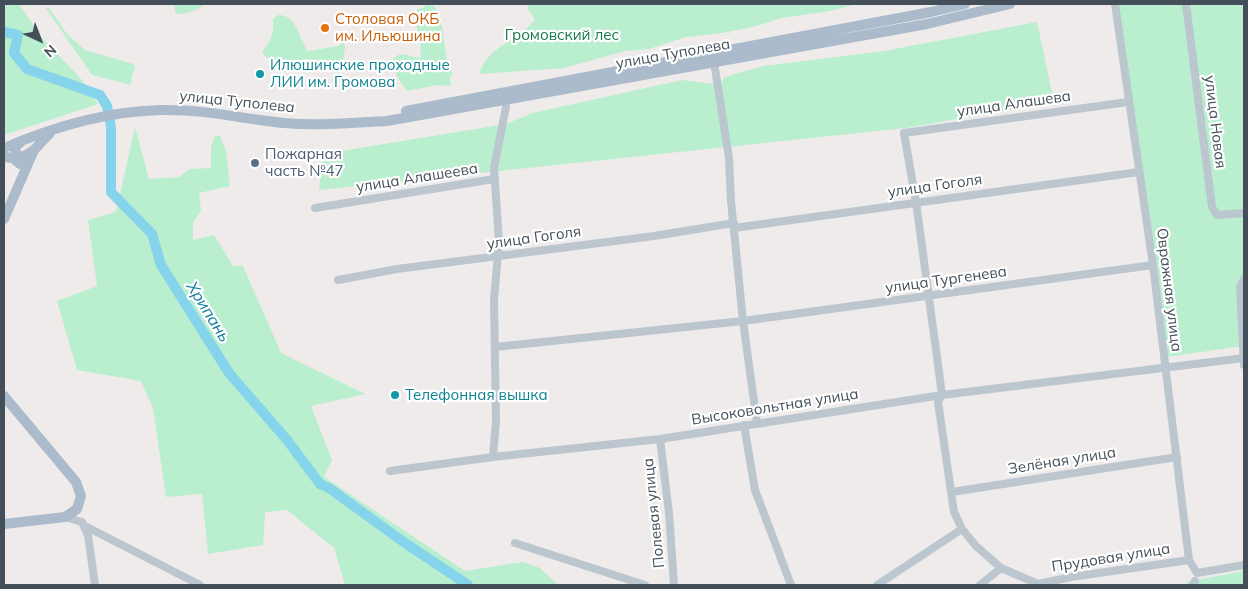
<!DOCTYPE html>
<html>
<head>
<meta charset="utf-8">
<style>
  body { margin:0 }
  #map { position:relative; width:1248px; height:589px; overflow:hidden; background:#efebeb; font-family:Mulish,sans-serif }
  canvas { display:block }
  .frame { position:absolute; inset:0; border:5px solid #444f59; pointer-events:none }
  .north { position:absolute; left:15px; top:15px; width:50px; height:50px; -webkit-text-stroke:4px #fff; paint-order:stroke; rotate:137deg; font-size:14px; font-weight:700; line-height:20px; text-align:center; color:#444f59 }
  .north::after { content:''; display:block; margin:auto; width:18px; height:22px; background:#444f59; clip-path:polygon(50% 0,100% 100%,50% 72%,0 100%) }
</style>
</head>
<body>
<div id="map">
<canvas width="1248" height="589"></canvas>
<div class="frame"></div>
<div class="north">N</div>
</div>
<script>
const ctx = document.querySelector('canvas').getContext('2d');
ctx.lineJoin = 'round';
function fill(path, color) { ctx.fillStyle = color; ctx.fill(path, 'evenodd'); }
function stroke(path, color, width, dash) { ctx.strokeStyle = color; ctx.lineWidth = width; ctx.lineCap = dash ? 'butt' : 'round'; ctx.setLineDash(dash || []); ctx.stroke(path); }
function drawText(font, color, halo, rows, align = 'center') {
  ctx.font = font + ' Mulish,sans-serif'; ctx.lineWidth = 4.5; ctx.setLineDash([]); ctx.textBaseline = 'middle'; ctx.strokeStyle = halo; ctx.fillStyle = color; for (const [text, x, y, turn = 0] of rows) {
    ctx.save(); ctx.translate(x, y); ctx.rotate((+turn || 0) * Math.PI / 180); ctx.textAlign = isNaN(turn) ? turn : align; if (halo) ctx.strokeText(text, 0, 0); ctx.fillText(text, 0, 0); ctx.restore();
  }
}
fill(new Path2D(`
  M 4,4 L 19,4 L 43,39 L 81,79 L 98,104 L 4,135 Z
  M 174,4 L 203,4 L 204,5 C 196,11 186,14 176,14 Z
  M 528,4 L 857,4 L 830,11 L 781,18 L 757,26 L 722,33 L 686,37 L 649,49 L 625,51 L 564,68 L 479,74 C 481,69 483,64 486,60 C 500,43 522,37 535,19 L 528,10 Z
  M 1118,4 L 1244,4 L 1244,346 L 1166,357 Z
  M 428,5 L 434,6 C 447,25 441,56 453,73 L 450,77 L 451,86 L 437,85 L 408,91 C 400,83 392,71 393,59 C 405,48 409,60 421,57 L 420,39 L 414,16 L 417,10 Z
  M 45,7 L 49,8 L 67,34 L 85,50 L 133,64 L 135,69 L 132,75 L 131,85 L 92,75 Z
  M 278,15 C 298,15 298,38 308,51 L 339,46 L 343,41 L 345,47 L 343,62 L 324,65 L 314,60 L 303,59 L 304,65 L 308,69 L 304,73 L 285,59 C 276,61 268,61 262,52 C 271,41 274,33 273,19 Z
  M 1037,22 L 1054,102 L 906,128 L 319,190 L 323,154 L 506,124 L 533,113 L 682,80 L 721,85 L 724,77 L 763,66 L 884,51 Z
  M 135,127 L 149,179 L 179,177 L 190,169 L 211,168 L 211,147 L 215,136 L 220,136 L 226,151 L 230,186 L 199,193 L 201,210 L 193,223 L 193,240 L 214,235 L 233,266 L 243,266 L 281,353 L 365,394 L 311,406 L 332,460 L 324,477 L 465,571 L 523,562 L 540,568 L 558,585 L 345,585 L 334,548 L 287,510 L 265,512 L 263,545 L 208,554 L 202,494 L 166,497 L 153,408 L 141,381 L 77,370 L 57,301 L 97,286 L 88,220 L 116,212 Z
  M 1244,571 L 1244,585 L 1186,585 L 1187,582 Z`), '#b9eece');
stroke(new Path2D(`
  M 4,32 L 18,35 L 14,53 L 27,69 L 100,95 L 107,106 L 111,127 L 111,192 L 152,234 L 161,265 L 229,373 L 287,440 L 320,484 L 329,488 L 405,543 L 468,585`), '#85d4eb', 10);
stroke(new Path2D(`
  M 1115,4 L 1153,265 L 1189,560 L 1197,573 L 1244,565
  M 1186,4 L 1212,207 L 1217,215 L 1244,213
  M 714,62 L 729,158 L 731,201 L 743,321 L 757,423
  M 315,208 L 494,179
  M 734,228 L 1139,172
  M 1244,279 L 1240,287 L 1244,365
  M 338,280 L 397,269 L 654,236 L 734,223
  M 495,347 L 743,321 L 1153,265
  M 744,425 L 755,490 L 791,585
  M 660,439 L 669,513 L 674,585
  M 493,457 L 496,421 L 494,300 L 499,242 L 494,168 L 506,107 L 506,100
  M 390,471 L 493,457 L 660,439 L 942,395 L 1244,358
  M 952,492 L 1177,457
  M 65,517 L 82,522 L 88,535 L 95,585
  M 85,526 L 200,585
  M 515,543 L 645,585
  M 1038,584 L 1001,568 L 976,546 L 962,529 L 954,512 L 938,402 L 942,395 L 939,372 L 916,202 L 904,133 L 1128,102
  M 1038,584 L 1071,577 L 1189,560
  M 877,585 L 962,529
  M 980,585 L 1001,568
  M 1193,585 L 1195,581`), '#bcc6ce', 8);
stroke(new Path2D(`
  M 406,111 L 931,12 L 965,4
  M 21,142 L 15,147 C 15,153 17,156 23,157 L 34,150
  M 4,148 C 53,127 109,111 162,110 C 203,109 243,119 284,123 C 318,126 353,123 387,121 L 927,24 L 1010,4
  M 4,157 L 13,158 L 20,164
  M 4,219 L 34,150 L 50,133
  M 4,396 L 76,482 L 81,496 L 77,509 L 65,517 L 4,524`), '#abbbcb', 10);
for (const [x, y, r, color] of [
  [325,28,5,"#e8710a"],
  [260,74,5,"#0f9aa8"],
  [255,163,5,"#5c6f8a"],
  [395,395,5,"#0f9aa8"]
]) { const dot = new Path2D(); dot.arc(x, y, r, 0, 2 * Math.PI); ctx.fillStyle = color; ctx.fill(dot); stroke(dot, '#fff', 2); }
drawText('15px', '#c56008', '#fff', [
  ["Столовая ОКБ",335,19],
  ["им. Ильюшина",335,36]
], 'left');
drawText('15px', '#167949', '#fff', [
  ["Громовский лес",562,35]
]);
drawText('15px', '#444f59', '#fff', [
  ["улица Туполева",673,54,-10],
  ["улица Туполева",237,102,6],
  ["улица Алашева",1014,104,-8],
  ["улица Новая",1215,122,83],
  ["улица Алашеева",417,178,-9],
  ["улица Гоголя",935,186,-8],
  ["улица Гоголя",534,238,-8],
  ["улица Тургенева",946,280,-8],
  ["Овражная улица",1169,290,83],
  ["Высоковольтная улица",775,407,-9],
  ["Зелёная улица",1062,461,-9],
  ["Полевая улица",654,513,-96],
  ["Прудовая улица",1111,558,-9]
]);
drawText('15px', '#0d838f', '#fff', [
  ["Илюшинские проходные",270,65],
  ["ЛИИ им. Громова",270,82],
  ["Телефонная вышка",405,395]
], 'left');
drawText('15px', '#4e5e75', '#fff', [
  ["Пожарная",265,154],
  ["часть №47",265,171]
], 'left');
drawText('italic 16px', '#0c7c9d', '#fff', [
  ["Хрипань",208,312,58]
]);
</script>
</body>
</html>
